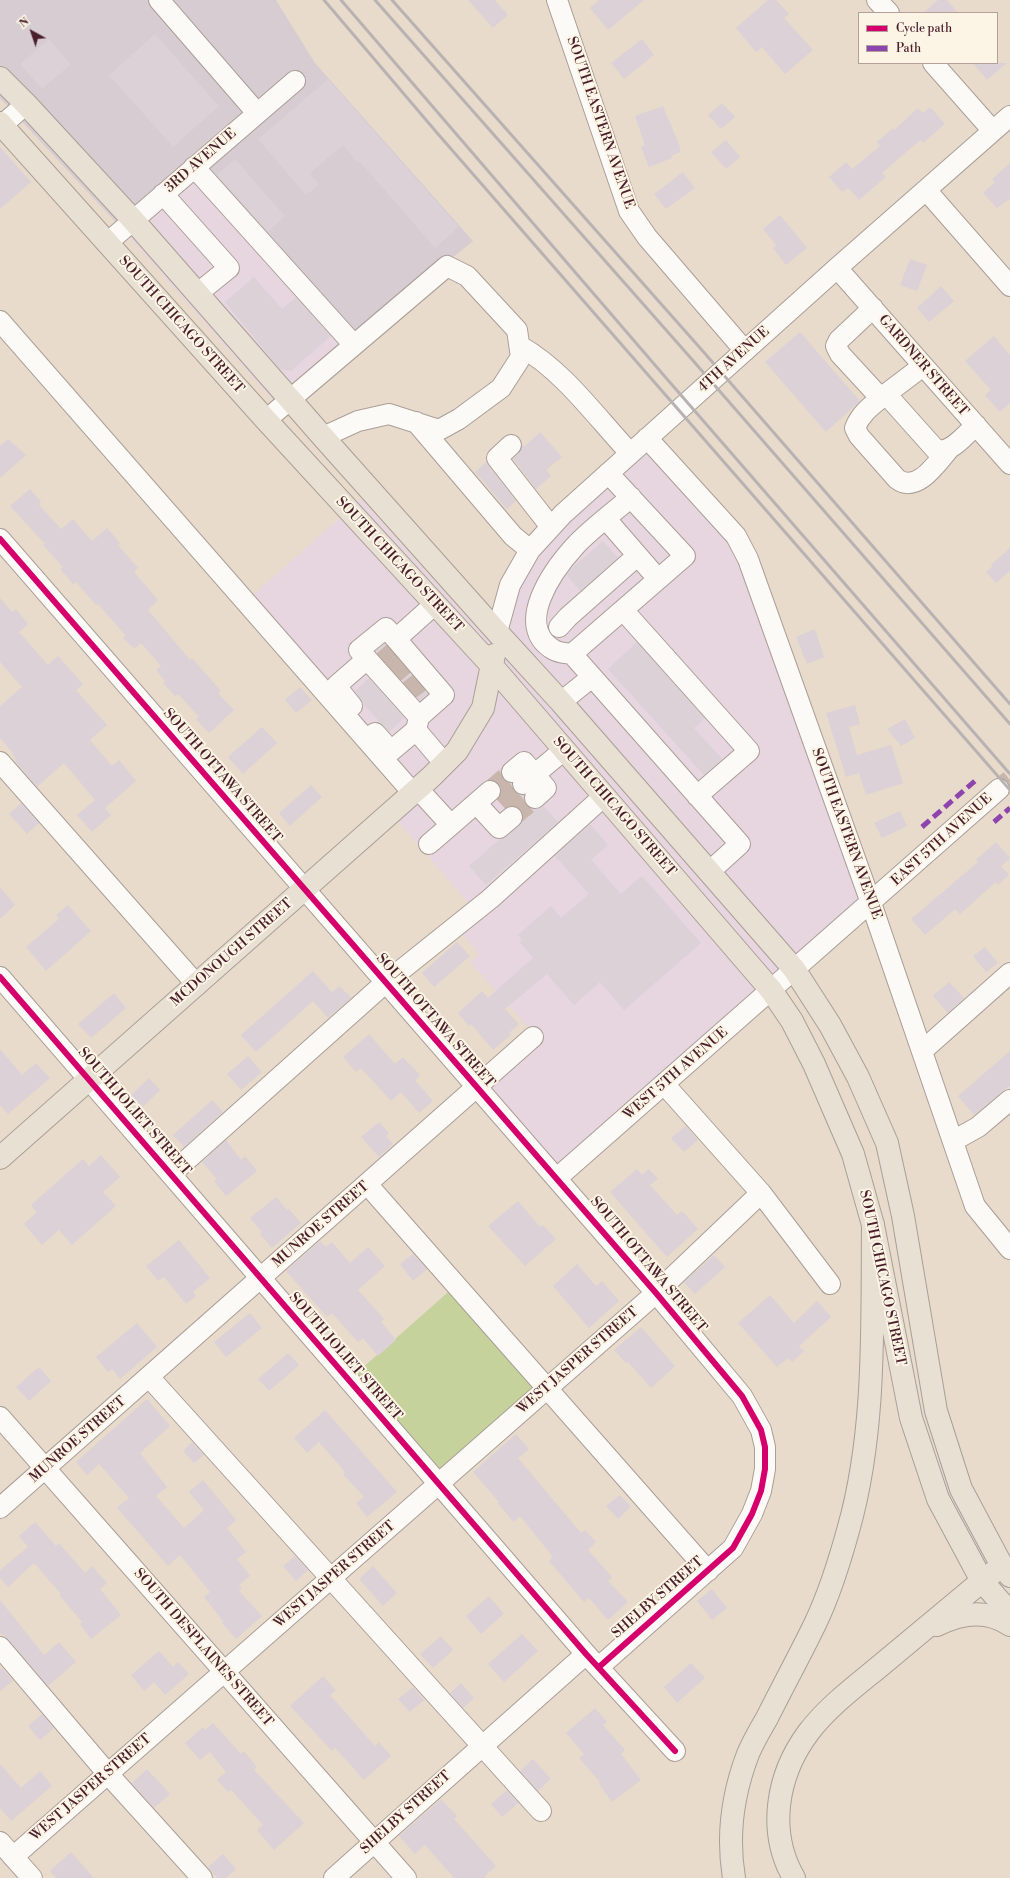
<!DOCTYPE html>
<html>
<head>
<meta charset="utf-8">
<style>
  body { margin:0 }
  #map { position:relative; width:1010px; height:1878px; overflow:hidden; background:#e8dbcb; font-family:"Libre Bodoni",serif }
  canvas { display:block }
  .legend { position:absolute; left:858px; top:12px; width:140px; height:52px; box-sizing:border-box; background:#fcf5e5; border:1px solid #b59f9b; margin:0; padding:5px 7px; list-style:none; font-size:12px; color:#4a1f2b }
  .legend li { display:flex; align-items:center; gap:8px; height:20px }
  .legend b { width:20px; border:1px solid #b59f9b }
  .north { position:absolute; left:12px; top:12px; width:40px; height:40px; -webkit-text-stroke:3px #fcf5e5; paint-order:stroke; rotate:320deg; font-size:11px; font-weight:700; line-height:16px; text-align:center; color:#4a1f2b }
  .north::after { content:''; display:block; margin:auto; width:14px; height:18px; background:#4a1f2b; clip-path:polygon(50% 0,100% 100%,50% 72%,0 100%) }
</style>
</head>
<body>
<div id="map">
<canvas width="1010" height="1878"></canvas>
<ul class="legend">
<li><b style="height:5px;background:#d6006c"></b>Cycle path</li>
<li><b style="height:5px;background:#8e44ad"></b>Path</li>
</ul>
<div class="north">N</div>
</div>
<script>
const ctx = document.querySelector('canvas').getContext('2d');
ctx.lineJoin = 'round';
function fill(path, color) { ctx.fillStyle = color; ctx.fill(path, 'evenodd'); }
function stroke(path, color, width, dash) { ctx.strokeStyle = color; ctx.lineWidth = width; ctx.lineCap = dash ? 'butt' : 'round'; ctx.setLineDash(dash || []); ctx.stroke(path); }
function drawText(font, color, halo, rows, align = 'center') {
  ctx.font = font + ' "Libre Bodoni",serif'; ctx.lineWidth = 4; ctx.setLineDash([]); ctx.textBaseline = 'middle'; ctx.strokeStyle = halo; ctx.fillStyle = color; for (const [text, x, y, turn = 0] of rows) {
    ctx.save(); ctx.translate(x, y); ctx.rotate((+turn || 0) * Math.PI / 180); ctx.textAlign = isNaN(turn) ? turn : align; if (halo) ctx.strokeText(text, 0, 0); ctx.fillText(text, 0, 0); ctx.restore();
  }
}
fill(new Path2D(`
  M 200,165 L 353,339 L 277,405 L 125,232 Z
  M 643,437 L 734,537 L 866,900 L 559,1173 L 482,1088 L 537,1037 L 470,962 L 479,954 L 451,921 L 470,905 L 388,810 L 412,790 L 245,602 L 361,499 L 492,645 L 507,584 Z`), '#e7d6df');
fill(new Path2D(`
  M 0,0 L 276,0 L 315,63 L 473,241 L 353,339 L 200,165 L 125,232 L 0,98 Z`), '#d6ccd2');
fill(new Path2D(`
  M 455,1286 L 545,1388 L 439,1481 L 351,1378 Z`), '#c6d29b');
fill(new Path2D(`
  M 468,0 L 495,0 L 508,15 L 493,28 Z
  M 599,0 L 644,0 L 608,30 L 590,8 Z
  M 768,0 L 776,0 L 789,14 L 784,18 L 813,50 L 785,74 L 762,47 L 756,52 L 736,28 Z
  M 938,0 L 947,0 L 958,13 L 923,13 Z
  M 155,34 L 219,106 L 173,147 L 109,75 Z
  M 49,39 L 71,64 L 42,89 L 20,64 Z
  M 642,39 L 654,55 L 624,79 L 611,63 Z
  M 973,63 L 1007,63 L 987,80 Z
  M 328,79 L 459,227 L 435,248 L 360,162 L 358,163 L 343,145 L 310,173 L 319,185 L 306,195 L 258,139 Z
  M 722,103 L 735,117 L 721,129 L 708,115 Z
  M 663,106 L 680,147 L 680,152 L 671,156 L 672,158 L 649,167 L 641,147 L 645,145 L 635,116 Z
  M 930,107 L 945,124 L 923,143 L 920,140 L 882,173 L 886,177 L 859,200 L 848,188 L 842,192 L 829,177 L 846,162 L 852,169 L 880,146 L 877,142 L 893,128 L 894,130 L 918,108 L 923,113 Z
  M 726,140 L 740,157 L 726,169 L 711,152 Z
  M 0,147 L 31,182 L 0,209 Z
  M 235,159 L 285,216 L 268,232 L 217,175 Z
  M 1010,163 L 1010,199 L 997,208 L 983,193 L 995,182 L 992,179 Z
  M 683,172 L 695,188 L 666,209 L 654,194 Z
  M 780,215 L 807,248 L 786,265 L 773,248 L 776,245 L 763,229 Z
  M 910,259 L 927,265 L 917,291 L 900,285 Z
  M 254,277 L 282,309 L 296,297 L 331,336 L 291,371 L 280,369 L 225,302 Z
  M 941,286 L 954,301 L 929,322 L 917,308 Z
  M 800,332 L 860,401 L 826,432 L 765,362 Z
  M 994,336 L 1010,355 L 1010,403 L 1000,412 L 985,395 L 991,390 L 965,361 Z
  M 540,432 L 562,457 L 546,470 L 551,476 L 536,489 L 513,459 L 519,453 L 522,446 L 525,446 Z
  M 8,439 L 26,455 L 0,478 L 0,446 Z
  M 486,462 L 516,501 L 507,509 L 475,472 Z
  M 30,489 L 41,502 L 39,505 L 61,529 L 73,519 L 92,541 L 107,528 L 120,543 L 118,545 L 138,568 L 134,572 L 158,600 L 148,610 L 190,660 L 192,658 L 221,691 L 218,693 L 234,710 L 209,733 L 196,719 L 199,717 L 178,694 L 175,696 L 163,683 L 165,681 L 156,670 L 161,666 L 141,643 L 134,649 L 123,638 L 126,636 L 98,604 L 96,605 L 76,582 L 73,584 L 60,569 L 63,567 L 43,545 L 45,544 L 10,506 Z
  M 603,541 L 618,558 L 580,591 L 567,575 L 572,568 Z
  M 1010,548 L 1010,571 L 996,583 L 986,572 L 992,567 L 991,565 Z
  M 0,598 L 12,612 L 16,609 L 28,624 L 19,632 L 48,665 L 58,656 L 83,684 L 76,690 L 107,725 L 90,740 L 112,766 L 119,760 L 136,781 L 105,808 L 111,815 L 92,832 L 77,815 L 95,800 L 64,763 L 37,787 L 14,760 L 16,758 L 12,754 L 13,753 L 0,738 L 0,706 L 22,687 L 0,662 Z
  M 815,629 L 824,657 L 807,664 L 796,637 Z
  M 637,642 L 705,718 L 694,728 L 722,759 L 704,775 L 608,669 Z
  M 385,644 L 428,694 L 420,701 L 376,651 Z
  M 369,678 L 404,718 L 389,732 L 363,704 L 355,691 Z
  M 300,687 L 312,700 L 296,713 L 285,700 Z
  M 855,705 L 860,724 L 849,727 L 857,755 L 891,745 L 903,783 L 866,795 L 859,773 L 846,777 L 826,713 Z
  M 905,719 L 915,738 L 901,746 L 887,729 Z
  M 262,727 L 277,743 L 243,774 L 228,757 Z
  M 501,768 L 501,774 L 503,779 L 512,783 L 514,792 L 524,795 L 524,801 L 527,806 L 531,809 L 537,809 L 543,806 L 558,822 L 486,885 L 469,866 L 500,839 L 506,837 L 523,821 L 523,815 L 520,809 L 516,806 L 510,806 L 505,808 L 497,800 L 501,795 L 501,789 L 498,783 L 493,780 L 487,780 Z
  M 311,785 L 322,797 L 290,826 L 279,813 Z
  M 21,803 L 39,823 L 27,834 L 9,814 Z
  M 900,811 L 907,826 L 882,838 L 874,823 Z
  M 590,824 L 608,845 L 591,860 L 621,894 L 642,876 L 701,943 L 624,1010 L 600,982 L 574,1005 L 547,974 L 505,1009 L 519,1024 L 509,1033 L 511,1035 L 493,1050 L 471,1024 L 469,1026 L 458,1013 L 482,991 L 488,998 L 533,958 L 520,942 L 522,940 L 518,935 L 551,906 L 561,918 L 589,894 L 555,856 Z
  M 996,842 L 1010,858 L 1001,866 L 1009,875 L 998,885 L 996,882 L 960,914 L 955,909 L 925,935 L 911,919 L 978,862 L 976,860 Z
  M 0,887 L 15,905 L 0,919 Z
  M 68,905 L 91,931 L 46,971 L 26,947 L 59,919 L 56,915 Z
  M 457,942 L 470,956 L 434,987 L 422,973 Z
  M 985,947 L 998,963 L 986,972 L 973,956 Z
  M 313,971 L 332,992 L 340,986 L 351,998 L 328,1018 L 313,1001 L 256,1052 L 241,1035 Z
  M 949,982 L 964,998 L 948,1013 L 933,996 Z
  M 114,993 L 126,1008 L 91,1038 L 78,1024 Z
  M 369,1034 L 395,1064 L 403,1057 L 420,1075 L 415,1080 L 433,1101 L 419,1113 L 401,1092 L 391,1101 L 361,1068 L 356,1072 L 343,1057 Z
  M 0,1049 L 22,1075 L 36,1063 L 50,1078 L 8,1114 L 0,1105 Z
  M 1010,1051 L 1010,1086 L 974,1115 L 958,1096 Z
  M 248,1056 L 262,1072 L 241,1090 L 227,1074 Z
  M 149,1078 L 160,1090 L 143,1107 L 131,1095 Z
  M 212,1100 L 223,1112 L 184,1147 L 173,1135 Z
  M 379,1122 L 389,1133 L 386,1136 L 393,1144 L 379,1157 L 361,1137 Z
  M 686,1126 L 698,1140 L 684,1152 L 671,1138 Z
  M 226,1140 L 241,1160 L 245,1156 L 257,1171 L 226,1196 L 214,1181 L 217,1179 L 202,1162 Z
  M 101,1155 L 120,1177 L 103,1192 L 116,1206 L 72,1245 L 59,1230 L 42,1245 L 24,1224 L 37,1212 L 31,1205 L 83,1159 L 89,1166 Z
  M 637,1169 L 642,1175 L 649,1169 L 658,1179 L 650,1185 L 677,1215 L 682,1211 L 698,1229 L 667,1257 L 610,1192 Z
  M 276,1197 L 287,1210 L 289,1209 L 301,1223 L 272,1248 L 260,1234 L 262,1232 L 250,1218 Z
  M 518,1201 L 540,1227 L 543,1225 L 556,1239 L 525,1266 L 488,1226 Z
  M 179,1240 L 210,1278 L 193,1292 L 196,1296 L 186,1304 L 164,1277 L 158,1281 L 146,1266 Z
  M 320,1241 L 326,1247 L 332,1242 L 350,1263 L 368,1247 L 385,1266 L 358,1290 L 384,1319 L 381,1322 L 396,1340 L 378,1356 L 363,1338 L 358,1342 L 332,1313 L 327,1317 L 286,1271 Z
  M 413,1254 L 427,1269 L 413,1281 L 400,1264 Z
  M 714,1255 L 725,1267 L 695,1294 L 684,1282 Z
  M 577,1264 L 596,1286 L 602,1281 L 619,1301 L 589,1328 L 553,1286 Z
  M 770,1295 L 794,1323 L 817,1301 L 831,1317 L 799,1346 L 804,1351 L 792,1362 L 788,1358 L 777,1367 L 738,1323 Z
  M 250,1313 L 262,1328 L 226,1357 L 214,1342 Z
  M 137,1323 L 157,1347 L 120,1379 L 112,1369 L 108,1372 L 96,1357 Z
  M 641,1327 L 675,1366 L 651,1388 L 628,1362 L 626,1363 L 614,1350 Z
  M 288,1353 L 299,1365 L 269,1391 L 258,1379 Z
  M 39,1367 L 51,1381 L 29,1401 L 16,1387 Z
  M 147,1399 L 170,1426 L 140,1453 L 167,1487 L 156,1496 L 184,1528 L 204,1510 L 189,1492 L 203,1480 L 236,1520 L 227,1528 L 246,1552 L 237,1559 L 250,1576 L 239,1585 L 242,1588 L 239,1591 L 262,1616 L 236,1639 L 222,1623 L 224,1622 L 204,1597 L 210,1592 L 180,1555 L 168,1566 L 117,1508 L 129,1498 L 99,1464 L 87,1475 L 76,1462 Z
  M 325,1410 L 397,1492 L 367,1517 L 356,1503 L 364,1497 L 343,1474 L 345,1472 L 319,1442 L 307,1453 L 294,1438 Z
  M 516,1434 L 529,1449 L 518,1458 L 581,1533 L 585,1530 L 596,1542 L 588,1550 L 612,1577 L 608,1581 L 628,1602 L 608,1620 L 589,1598 L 584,1602 L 549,1561 L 553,1557 L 520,1516 L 514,1522 L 497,1503 L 499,1502 L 473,1472 Z
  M 192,1442 L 204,1455 L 194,1463 L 183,1451 Z
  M 620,1495 L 631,1507 L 618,1519 L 606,1506 Z
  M 35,1522 L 56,1546 L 59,1543 L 85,1573 L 92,1566 L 107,1583 L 100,1589 L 121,1615 L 91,1639 L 80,1624 L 82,1622 L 59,1595 L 61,1594 L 34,1563 L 8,1587 L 0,1578 L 0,1570 L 28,1547 L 19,1536 Z
  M 295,1556 L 308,1570 L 296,1581 L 283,1566 Z
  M 373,1566 L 397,1593 L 383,1606 L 359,1579 Z
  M 712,1589 L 727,1608 L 712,1620 L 697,1601 Z
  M 489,1596 L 504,1614 L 481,1634 L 466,1616 Z
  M 0,1600 L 44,1655 L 59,1642 L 76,1662 L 48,1686 L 9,1640 L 0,1633 Z
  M 522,1634 L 538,1651 L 504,1682 L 488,1664 Z
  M 441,1636 L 453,1650 L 433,1668 L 420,1654 Z
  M 159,1651 L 173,1667 L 178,1662 L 189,1674 L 165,1695 L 154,1682 L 144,1691 L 131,1675 Z
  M 691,1663 L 705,1678 L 677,1703 L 664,1687 Z
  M 2,1668 L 13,1681 L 0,1691 L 0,1669 Z
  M 323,1676 L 336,1690 L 330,1695 L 375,1746 L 379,1742 L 391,1756 L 364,1780 L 335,1748 L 332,1751 L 290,1706 Z
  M 461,1683 L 474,1698 L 463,1708 L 450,1693 Z
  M 413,1687 L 424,1700 L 410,1712 L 398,1699 Z
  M 595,1708 L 607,1722 L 603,1725 L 625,1750 L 621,1754 L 641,1780 L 612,1802 L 599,1784 L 600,1782 L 579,1758 L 584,1754 L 566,1733 Z
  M 42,1714 L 54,1728 L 40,1740 L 28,1726 Z
  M 213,1723 L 241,1754 L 244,1751 L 257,1767 L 254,1770 L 304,1823 L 274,1850 L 257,1830 L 263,1825 L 231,1790 L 228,1792 L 217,1780 L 226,1772 L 210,1752 L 200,1760 L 185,1743 L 203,1727 L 205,1730 Z
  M 533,1759 L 551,1779 L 538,1791 L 520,1771 Z
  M 0,1764 L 21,1788 L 40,1771 L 52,1786 L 11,1821 L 0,1808 Z
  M 147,1769 L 170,1794 L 154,1808 L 132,1783 Z
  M 507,1790 L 518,1803 L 502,1817 L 491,1804 Z
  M 441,1799 L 457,1816 L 454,1819 L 496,1866 L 483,1878 L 454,1878 L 425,1845 L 415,1854 L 399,1836 Z
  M 71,1852 L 94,1878 L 56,1878 L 50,1871 Z
  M 223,1854 L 236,1869 L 226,1878 L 217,1878 L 208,1867 Z`), '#dbd1d7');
stroke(new Path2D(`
  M 381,663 L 394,652
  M 392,675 L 405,664
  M 407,692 L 420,682
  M 999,789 L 1010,780
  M 490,791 L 512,772
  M 501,804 L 523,784
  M 512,817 L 535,798`), '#c8b5ab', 20, [20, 10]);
const minor = new Path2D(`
  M 159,0 L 257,113
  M 557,0 L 629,211 L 647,237 L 745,351
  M 877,0 L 889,13
  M 933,63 L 993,131
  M 0,127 L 26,104
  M 194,167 L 354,345
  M 926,190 L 1010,286
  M 163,194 L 229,268 L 198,293
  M 107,243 L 295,81
  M 837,268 L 1010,464
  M 873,308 L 839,340 L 836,346 L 840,354 L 875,392 L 880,395 L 886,394 L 923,366
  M 0,321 L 413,793
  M 520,346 C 564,371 596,417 630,453
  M 266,420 L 447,266 L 467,276 L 517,330 L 521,357 L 501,388 L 459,419 L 439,430 L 389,414 L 358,421 L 323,437
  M 416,422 L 513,536 L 530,550
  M 647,438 L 736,536 L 748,559 L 871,903 L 975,1206 L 1010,1249
  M 511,445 L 497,458 L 551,527
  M 949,449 C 937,463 917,494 897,479 L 859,436 L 855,428 C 861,412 874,404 886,394 L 936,450 C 951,454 965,435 976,425
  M 608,473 L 685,556 L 572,654 L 740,844 L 709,872
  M 606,519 L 658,579
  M 0,539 L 656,1293 L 742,1396 L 761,1430 L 765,1447 L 765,1469 L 761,1491 L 752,1514 L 733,1548 L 599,1667
  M 623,610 L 749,751 L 697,796
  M 559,627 L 568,617 L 637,556
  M 497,632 L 510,585 L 530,550 L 563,514 L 837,268 L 1010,116
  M 396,639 L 444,695 L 419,717 L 359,650 L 386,628 L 396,639 L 435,604
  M 572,654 C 566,653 559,653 554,650 C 512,626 554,569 575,546 C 592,528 613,513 631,497
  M 561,702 L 592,677
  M 352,706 L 336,686 L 367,659
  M 419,717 L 416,730 L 444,763
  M 375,733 L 391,751 L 416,730
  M 0,762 L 197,985
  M 512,772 L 524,762 L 546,788 L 535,798
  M 523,784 L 564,750
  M 418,789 L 451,825 L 490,791
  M 476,803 L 499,828 L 512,817
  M 429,844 L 451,825
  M 0,977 L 586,1654 L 675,1751
  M 922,1051 L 1010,973
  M 953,1141 L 978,1127 L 1010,1100
  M 171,1174 L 385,983 L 490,899 L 604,796
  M 557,1178 L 999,789
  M 367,1184 L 708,1571
  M 761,1193 L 830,1284
  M 149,1377 L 541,1811
  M 0,1417 L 406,1878
  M 0,1508 L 533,1037
  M 0,1647 L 108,1774 L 202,1878
  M 0,1842 L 32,1878
  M 13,1857 L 656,1293 L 761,1193 L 664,1084
  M 334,1878 L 586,1654`);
const major = new Path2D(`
  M 0,78 L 26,104 L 133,220 L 323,437 L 497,632 L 561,702 L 794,969 L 830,1025 L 858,1077 L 887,1143 L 903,1216 L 936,1411 L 961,1489 L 1002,1566 L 1010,1576
  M 0,123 L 266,420 L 493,667 L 771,990 L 792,1021 L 814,1064 L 853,1154 L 873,1225 L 911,1418 L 938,1499 L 982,1581 L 1010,1613
  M 0,1158 L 431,777 L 457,751 L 483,708 L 494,655`);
const highway = new Path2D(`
  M 937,1625 C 961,1613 987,1609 1010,1625
  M 734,1878 C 727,1836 733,1793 748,1754 C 753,1742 760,1730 767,1718 C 783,1686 800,1655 815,1624 C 830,1593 840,1560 849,1527 C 876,1430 872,1326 873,1225
  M 794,1878 C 767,1831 777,1775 808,1733 C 829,1705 860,1683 886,1661 C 918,1634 950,1608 982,1581 L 1002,1566`);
stroke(minor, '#ab9e97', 22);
stroke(major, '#ab9e97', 24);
stroke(highway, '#ab9e97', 24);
stroke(minor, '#fcfaf7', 20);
stroke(major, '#e7e0d3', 22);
stroke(highway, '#e7e0d3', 22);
stroke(new Path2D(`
  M 324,0 L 438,134 L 1010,790
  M 341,0 L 667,379 L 1010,774
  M 375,0 L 689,356 L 1010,724
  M 392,0 L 701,349 L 1010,704`), '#b9b2b2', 3);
stroke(new Path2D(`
  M 994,822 L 1010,808
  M 922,827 L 976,780`), '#8e44ad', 5, [10, 5]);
stroke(new Path2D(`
  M 0,539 L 656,1293 L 742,1396 L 761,1430 L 765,1447 L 765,1469 L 761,1491 L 752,1514 L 733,1548 L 599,1667
  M 0,977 L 586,1654 L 675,1751`), '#d6006c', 6);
drawText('14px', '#4a1f2b', '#fcf5e5', [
  ["SOUTH EASTERN AVENUE",600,123,71],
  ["3RD AVENUE",201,161,-41],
  ["SOUTH CHICAGO STREET",181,325,48],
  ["4TH AVENUE",734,360,-42],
  ["GARDNER STREET",923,366,49],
  ["SOUTH CHICAGO STREET",399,565,47],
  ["SOUTH OTTAWA STREET",222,776,49],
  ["SOUTH CHICAGO STREET",614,807,49],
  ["SOUTH EASTERN AVENUE",846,834,70],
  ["EAST 5TH AVENUE",942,840,-42],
  ["MCDONOUGH STREET",232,953,-41],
  ["SOUTH OTTAWA STREET",435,1021,49],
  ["WEST 5TH AVENUE",676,1074,-41],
  ["SOUTH JOLIET STREET",134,1112,49],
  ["MUNROE STREET",321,1225,-41],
  ["SOUTH OTTAWA STREET",648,1265,50],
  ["SOUTH CHICAGO STREET",882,1278,78],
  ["SOUTH JOLIET STREET",345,1357,49],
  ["WEST JASPER STREET",578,1361,-41],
  ["MUNROE STREET",78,1440,-41],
  ["WEST JASPER STREET",335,1575,-41],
  ["SHELBY STREET",658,1598,-41],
  ["SOUTH DESPLAINES STREET",203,1648,49],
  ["WEST JASPER STREET",91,1788,-41],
  ["SHELBY STREET",406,1813,-42]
]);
</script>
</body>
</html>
